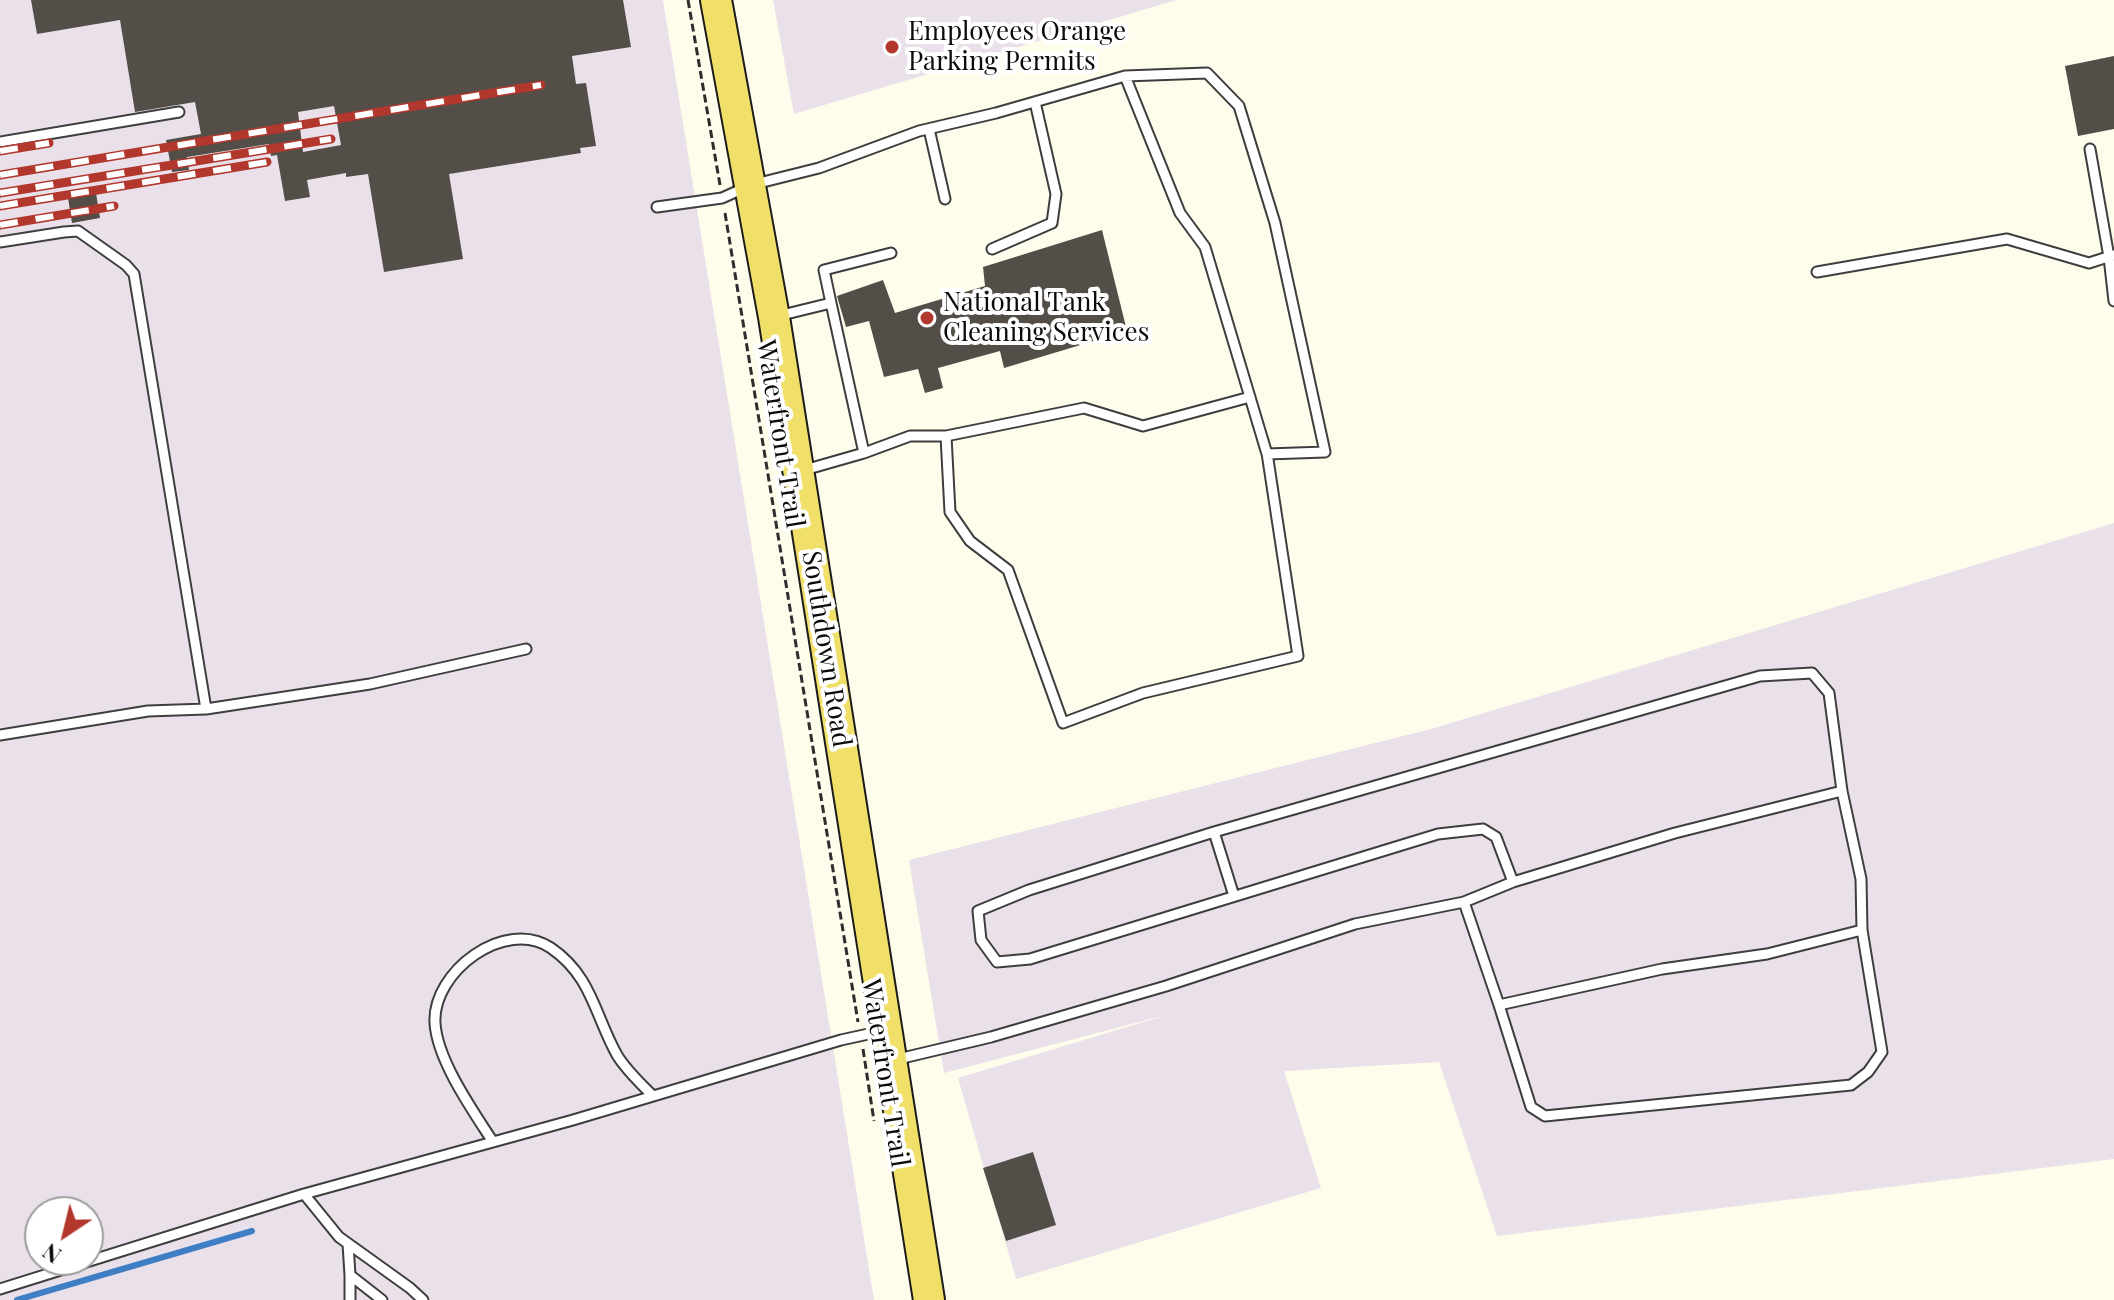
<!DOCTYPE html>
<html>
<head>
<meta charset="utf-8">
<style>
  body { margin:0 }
  #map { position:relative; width:2114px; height:1300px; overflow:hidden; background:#fefceb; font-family:"Playfair Display",serif }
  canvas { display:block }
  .north { position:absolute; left:24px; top:1196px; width:80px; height:80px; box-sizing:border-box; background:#fff; border:2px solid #9d9d9d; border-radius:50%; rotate:215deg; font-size:22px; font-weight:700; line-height:32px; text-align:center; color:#0b0b0b }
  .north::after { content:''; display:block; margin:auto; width:28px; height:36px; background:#b2372d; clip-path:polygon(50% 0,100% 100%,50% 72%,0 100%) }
</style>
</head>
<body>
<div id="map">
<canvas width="2114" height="1300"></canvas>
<div class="north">N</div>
</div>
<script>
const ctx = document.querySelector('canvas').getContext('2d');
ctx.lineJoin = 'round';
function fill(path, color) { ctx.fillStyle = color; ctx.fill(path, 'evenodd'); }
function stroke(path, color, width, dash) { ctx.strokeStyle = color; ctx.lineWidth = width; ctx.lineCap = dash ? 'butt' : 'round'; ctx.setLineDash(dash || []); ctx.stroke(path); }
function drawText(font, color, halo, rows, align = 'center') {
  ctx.font = font + ' "Playfair Display",serif'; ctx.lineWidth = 8; ctx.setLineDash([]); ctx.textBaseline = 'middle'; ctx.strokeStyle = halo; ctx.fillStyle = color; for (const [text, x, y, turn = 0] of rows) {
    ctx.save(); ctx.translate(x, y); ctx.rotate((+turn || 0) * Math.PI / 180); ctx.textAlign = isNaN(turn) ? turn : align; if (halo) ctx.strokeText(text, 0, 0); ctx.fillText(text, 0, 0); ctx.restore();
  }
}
fill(new Path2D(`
  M 0,0 L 663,0 L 874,1300 L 0,1300 ZM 40,1212 L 88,1212 L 88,1260 L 40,1260 Z
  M 773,0 L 1176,0 L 794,114 Z
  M 2114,523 L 2114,1159 L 1497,1236 L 1439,1062 L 1284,1071 L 1321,1188 L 1016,1279 L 958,1078 L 1170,1014 L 944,1073 L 909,860 L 1431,729 Z`), '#eae0ea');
stroke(new Path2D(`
  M 17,1300 L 252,1231`), '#3e7ec4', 6);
fill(new Path2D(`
  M 31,0 L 623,0 L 631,47 L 572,56 L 576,84 L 586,83 L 596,146 L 580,148 L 581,153 L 449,174 L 463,259 L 384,272 L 368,174 L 346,177 L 346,173 L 307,180 L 310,197 L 285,201 L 277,155 L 271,156 L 269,144 L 187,157 L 189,170 L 172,172 L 166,140 L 201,134 L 195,102 L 135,112 L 120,20 L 37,34 ZM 334,106 L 341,145 L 303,152 L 298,112 Z
  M 2114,56 L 2114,129 L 2078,136 L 2065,66 Z
  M 96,193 L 100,218 L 72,223 L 68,198 Z
  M 1102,230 L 1127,331 L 1004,368 L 1000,351 L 938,368 L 943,388 L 925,393 L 918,369 L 884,377 L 869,321 L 846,327 L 837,296 L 883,280 L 895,313 L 985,286 L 983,267 Z
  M 1033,1152 L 1056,1225 L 1006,1241 L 983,1168 Z`), '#534e48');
const service = new Path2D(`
  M 929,129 L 945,199
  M 0,142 L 179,112
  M 2090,149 L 2109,257 L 2114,301
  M 657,207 L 722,198 L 751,185 L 819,168 L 919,131 L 996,113 L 1125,76 L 1207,73 L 1239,106 L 1275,223 L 1325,452 L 1267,454 L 1205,247 L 1180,213 L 1125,76
  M 0,242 L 64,232 L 78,231 L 126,265 L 134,274 L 206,709
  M 992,249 L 1052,223 L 1056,194 L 1035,102
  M 1817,272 L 2007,239 L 2089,263 L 2114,255
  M 831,303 L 824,270 L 891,253
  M 778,316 L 831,303 L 864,453 L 801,471
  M 1250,397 L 1143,426 L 1084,408 L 946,436 L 950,512 L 970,541 L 1008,570 L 1063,723 L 1143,693 L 1298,656 L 1267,453
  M 864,453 L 910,436 L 946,436
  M 0,735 L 148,711 L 206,709 L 370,684 L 526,649
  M 1214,832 L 1234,896
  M 1464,902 L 1499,1005 L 1531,1107 L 1545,1116 L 1851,1085 L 1868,1072 L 1882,1052 L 1862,930 L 1861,879 L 1842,791 L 1829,693 L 1812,673 L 1760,676 L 1214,832 L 1029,890 L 978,911 L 981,940 L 997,962 L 1030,959 L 1438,834 L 1483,829 L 1496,837 L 1513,882
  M 1499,1005 L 1662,969 L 1767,954 L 1862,930
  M 894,1060 L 991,1037 L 1166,986 L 1355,924 L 1464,902 L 1513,882 L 1675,833 L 1842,791
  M 493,1142 C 473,1111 437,1060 435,1023 C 432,972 505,917 551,948 C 592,976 595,1016 617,1055 C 626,1070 640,1083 653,1096
  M 304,1194 L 573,1120 L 841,1040 L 882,1031
  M 348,1244 L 350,1275 L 382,1300
  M 0,1289 L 304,1194 L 339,1237 L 410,1288 L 423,1300
  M 350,1300 L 350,1275`);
const primary = new Path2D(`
  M 716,0 L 774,317 L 929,1300`);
stroke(service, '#3e3e3e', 13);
stroke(primary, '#1c1c1c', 34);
stroke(new Path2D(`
  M 688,0 L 720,185
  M 725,213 L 858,1022
  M 863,1049 L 874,1121`), '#2d2d2d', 3, [8, 4]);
stroke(service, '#fff', 9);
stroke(primary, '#f0e069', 30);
const rail = new Path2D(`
  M 0,151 L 49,143
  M 0,175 L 541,85
  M 0,193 L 331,139
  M 0,206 L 267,162
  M 0,225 L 114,206`);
stroke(rail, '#b2372d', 9);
stroke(rail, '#fff', 6, [18]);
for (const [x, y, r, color] of [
  [892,47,8,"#b2372d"],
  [927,318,8,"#b2372d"]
]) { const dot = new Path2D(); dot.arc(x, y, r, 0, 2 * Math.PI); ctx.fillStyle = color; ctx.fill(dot); stroke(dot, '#fff', 3); }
drawText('26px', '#0b0b0b', '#fff', [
  ["Employees Orange",908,32],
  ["Parking Permits",908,62],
  ["National Tank",943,303],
  ["Cleaning Services",943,333]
], 'left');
drawText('26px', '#0b0b0b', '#fff', [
  ["Waterfront Trail",780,434,81],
  ["Southdown Road",826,649,81],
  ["Waterfront Trail",885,1073,81]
]);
</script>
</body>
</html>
